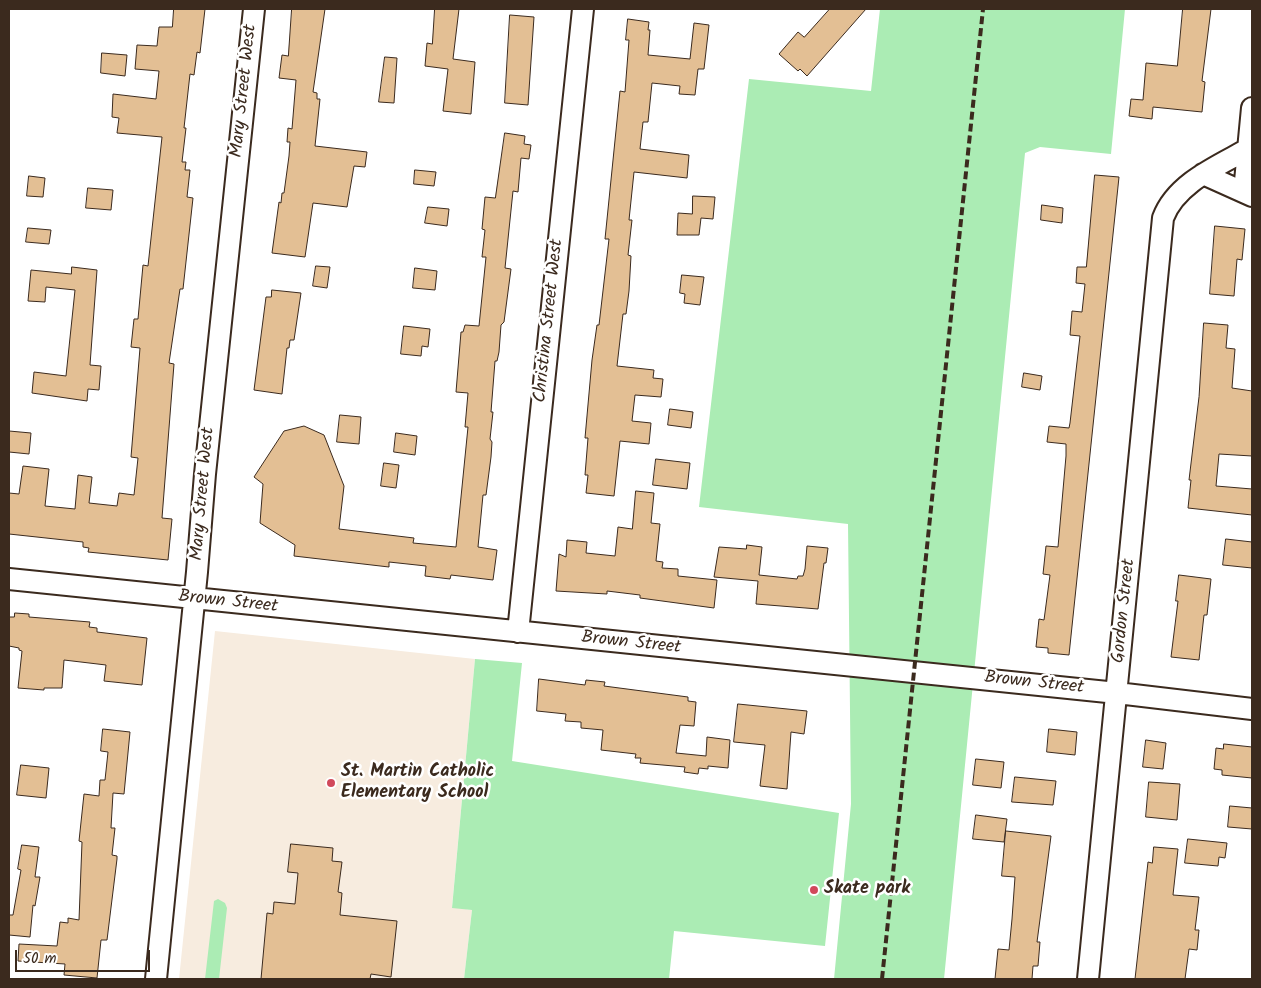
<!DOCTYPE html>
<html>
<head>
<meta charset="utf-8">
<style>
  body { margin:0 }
  #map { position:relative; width:1261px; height:988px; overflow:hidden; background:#fff; font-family:Kalam,sans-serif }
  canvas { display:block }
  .frame { position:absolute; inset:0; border:10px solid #3b2a1e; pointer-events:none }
  .scale { position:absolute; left:15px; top:950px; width:135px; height:22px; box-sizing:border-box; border:2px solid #3b2a1e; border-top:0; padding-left:6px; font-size:15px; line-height:18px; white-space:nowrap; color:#3b2a1e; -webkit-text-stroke:4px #fff; paint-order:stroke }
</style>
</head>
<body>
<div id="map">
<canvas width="1261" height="988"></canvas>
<div class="frame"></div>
<div class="scale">50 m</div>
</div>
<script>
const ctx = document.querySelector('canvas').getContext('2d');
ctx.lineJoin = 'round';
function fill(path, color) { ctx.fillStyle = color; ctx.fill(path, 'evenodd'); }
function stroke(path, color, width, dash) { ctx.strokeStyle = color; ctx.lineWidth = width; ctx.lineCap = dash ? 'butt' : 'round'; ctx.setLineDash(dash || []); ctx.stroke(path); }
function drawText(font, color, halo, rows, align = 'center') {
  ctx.font = font + ' Kalam,sans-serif'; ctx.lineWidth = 5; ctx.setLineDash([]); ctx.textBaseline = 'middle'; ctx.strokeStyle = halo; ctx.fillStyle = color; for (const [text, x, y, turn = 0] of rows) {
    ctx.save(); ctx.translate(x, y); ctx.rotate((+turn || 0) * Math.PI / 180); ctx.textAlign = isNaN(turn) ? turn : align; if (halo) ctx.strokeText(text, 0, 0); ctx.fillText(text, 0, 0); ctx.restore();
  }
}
fill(new Path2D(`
  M 215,631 L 475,659 L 452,907 L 472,910 L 464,979 L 179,979 Z`), '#f7ecdf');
fill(new Path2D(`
  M 880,9 L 1125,9 L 1111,154 L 1040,147 L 1025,153 L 944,979 L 834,979 L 851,804 L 848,524 L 699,507 L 749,79 L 871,91 Z
  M 475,659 L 522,663 L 512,761 L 839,813 L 825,946 L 674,931 L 669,979 L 464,979 L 472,910 L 452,908 Z
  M 218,899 L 225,903 L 227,908 L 219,979 L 205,979 L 214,901 Z`), '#abecb4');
const building = new Path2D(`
  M 174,9 L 205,9 L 200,53 L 197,52 L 194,75 L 190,74 L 184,128 L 186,128 L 182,162 L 186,162 L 185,170 L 190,170 L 187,197 L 193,198 L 183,289 L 180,289 L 169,363 L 174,364 L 162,518 L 172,519 L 168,560 L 88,552 L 89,548 L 83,547 L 83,542 L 9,534 L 9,493 L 19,494 L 23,466 L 49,469 L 45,506 L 75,509 L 78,475 L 92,477 L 89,503 L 117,506 L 119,493 L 134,495 L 138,458 L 131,457 L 140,348 L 131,347 L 134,319 L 138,319 L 143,265 L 148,266 L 162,137 L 117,133 L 119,118 L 112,117 L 113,94 L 156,99 L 159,71 L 135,69 L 137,45 L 157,46 L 159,27 L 172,27 Z
  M 292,9 L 325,9 L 313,92 L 317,93 L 317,99 L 320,99 L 315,146 L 367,152 L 365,167 L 354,166 L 347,207 L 313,203 L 305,257 L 272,253 L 279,202 L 281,203 L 282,193 L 284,193 L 289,156 L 290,142 L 287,142 L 288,128 L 292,129 L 296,80 L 279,78 L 282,55 L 288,56 Z
  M 435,9 L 459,9 L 453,59 L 475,62 L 471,114 L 443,111 L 448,69 L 425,66 L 427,43 L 432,44 Z
  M 830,9 L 866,9 L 807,76 L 800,69 L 798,71 L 779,54 L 798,32 L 804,37 Z
  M 1183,9 L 1211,9 L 1202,81 L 1205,82 L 1202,112 L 1153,107 L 1152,119 L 1129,116 L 1131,99 L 1143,100 L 1146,63 L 1177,66 Z
  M 510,15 L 534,17 L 528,105 L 505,103 Z
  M 628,19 L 649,22 L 648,30 L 650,30 L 648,55 L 690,59 L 694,23 L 709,25 L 704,69 L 698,69 L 695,95 L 679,94 L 680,86 L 652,83 L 648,122 L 643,122 L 640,149 L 689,155 L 687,178 L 634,172 L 629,220 L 632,220 L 628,255 L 631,256 L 629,291 L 626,314 L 623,314 L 617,366 L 654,370 L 653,378 L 663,379 L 661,397 L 635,395 L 632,421 L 651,423 L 649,444 L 620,441 L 614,496 L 586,493 L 588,475 L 585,475 L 588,438 L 585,438 L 592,360 L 597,325 L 599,325 L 609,239 L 605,239 L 620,91 L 625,92 L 629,40 L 626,40 Z
  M 102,53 L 127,55 L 125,76 L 101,73 Z
  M 385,57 L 397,58 L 394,103 L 379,102 Z
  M 505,133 L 525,136 L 524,144 L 531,145 L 529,159 L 521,158 L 518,192 L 513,191 L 505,268 L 511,269 L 504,322 L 501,325 L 499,352 L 497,361 L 495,361 L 491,412 L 493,412 L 490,439 L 492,442 L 491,457 L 486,495 L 483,495 L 478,547 L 497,550 L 493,580 L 451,575 L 450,579 L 425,576 L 426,566 L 389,562 L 389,567 L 294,556 L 295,545 L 260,523 L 263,484 L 254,477 L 284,431 L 304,426 L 324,435 L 344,486 L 339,529 L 414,538 L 413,543 L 456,547 L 468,427 L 465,427 L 468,393 L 456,392 L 461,332 L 463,332 L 465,325 L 479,326 L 486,257 L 482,257 L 485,230 L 482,229 L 485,197 L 495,198 Z
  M 415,170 L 436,172 L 434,186 L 414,184 Z
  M 1095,175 L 1119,177 L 1069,655 L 1048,653 L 1048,648 L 1036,647 L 1039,619 L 1044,620 L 1050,575 L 1043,574 L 1046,546 L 1058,547 L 1066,456 L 1066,444 L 1047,442 L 1049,426 L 1069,428 L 1070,423 L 1080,336 L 1070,335 L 1072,311 L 1082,312 L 1085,284 L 1076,283 L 1077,267 L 1086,267 Z
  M 29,176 L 45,178 L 43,197 L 27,196 Z
  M 88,188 L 113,190 L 111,210 L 86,208 Z
  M 693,196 L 715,197 L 713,219 L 701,218 L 699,235 L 677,235 L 678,213 L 692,214 Z
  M 1042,205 L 1063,208 L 1062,223 L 1041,220 Z
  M 428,207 L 449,209 L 447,226 L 425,223 Z
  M 1215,226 L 1245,229 L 1242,260 L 1237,259 L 1234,296 L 1210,294 Z
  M 28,228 L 51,230 L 49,244 L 26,242 Z
  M 316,266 L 330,267 L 327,288 L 313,286 Z
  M 72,267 L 97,270 L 90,365 L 101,366 L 99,390 L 88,389 L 87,401 L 32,393 L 34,372 L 66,376 L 75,290 L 46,287 L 45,302 L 28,301 L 31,270 L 71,274 Z
  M 415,268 L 437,271 L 435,290 L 413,288 Z
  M 682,275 L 704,277 L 700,305 L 684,303 L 685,294 L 680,293 Z
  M 272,290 L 301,293 L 294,340 L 290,340 L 289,348 L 287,348 L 282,394 L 254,390 L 266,297 L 271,297 Z
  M 1204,323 L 1228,325 L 1226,348 L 1235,349 L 1232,388 L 1252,391 L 1252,456 L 1219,454 L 1216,486 L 1252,489 L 1252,515 L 1188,508 L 1191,480 L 1189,480 L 1199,397 Z
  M 404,326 L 430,329 L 428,347 L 422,346 L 421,356 L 401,354 Z
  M 1024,373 L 1042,376 L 1040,390 L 1022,387 Z
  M 670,409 L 693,412 L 691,428 L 668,425 Z
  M 340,415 L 361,417 L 359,444 L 337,442 Z
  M 9,431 L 31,433 L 29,454 L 9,452 Z
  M 396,433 L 417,436 L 415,455 L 394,452 Z
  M 656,459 L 690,463 L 687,489 L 653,485 Z
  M 384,463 L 399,465 L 396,488 L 381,486 Z
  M 636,491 L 654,493 L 651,523 L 660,524 L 656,561 L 663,562 L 662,568 L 678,569 L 678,576 L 717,580 L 714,608 L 640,598 L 640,595 L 607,591 L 607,594 L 556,591 L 559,554 L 566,557 L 567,540 L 587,542 L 586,553 L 615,556 L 618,527 L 632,529 Z
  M 1226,539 L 1252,542 L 1252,568 L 1223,565 Z
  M 747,545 L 762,547 L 759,575 L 797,579 L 798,576 L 803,576 L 805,569 L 807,546 L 828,548 L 826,563 L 824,563 L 818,609 L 756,604 L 758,581 L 714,577 L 719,547 L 746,549 Z
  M 1179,575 L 1211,579 L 1207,615 L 1204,615 L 1199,660 L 1171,657 L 1178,601 L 1176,601 Z
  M 15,613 L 29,614 L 29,617 L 90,622 L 89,627 L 97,628 L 97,632 L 147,638 L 142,685 L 104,681 L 106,665 L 64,660 L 62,688 L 44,688 L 44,690 L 18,688 L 22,651 L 19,650 L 19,648 L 9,646 L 9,617 L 14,617 Z
  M 539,679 L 585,685 L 586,680 L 605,682 L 604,686 L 688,697 L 688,701 L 696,702 L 694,726 L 680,725 L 676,753 L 706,756 L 707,737 L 730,740 L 728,768 L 708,766 L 708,769 L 699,768 L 698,774 L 684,772 L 685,767 L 640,763 L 641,758 L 635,758 L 636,754 L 601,750 L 603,730 L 581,728 L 581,722 L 565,721 L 566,714 L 537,711 Z
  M 738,704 L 807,711 L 804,734 L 791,732 L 787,789 L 760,786 L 765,745 L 734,742 Z
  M 103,729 L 130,732 L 124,794 L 113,793 L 111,828 L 115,828 L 112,855 L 117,856 L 117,859 L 107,940 L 101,940 L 97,978 L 64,975 L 65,964 L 18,961 L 19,944 L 57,946 L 60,922 L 68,923 L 68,918 L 79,920 L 82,842 L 79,841 L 84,794 L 99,796 L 100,780 L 105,780 L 108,752 L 101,751 Z
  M 1049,729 L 1077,732 L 1075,755 L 1047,752 Z
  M 1146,740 L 1166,743 L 1163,769 L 1143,767 Z
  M 1224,744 L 1252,747 L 1252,778 L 1222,775 L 1222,770 L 1214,769 L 1216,748 L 1223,749 Z
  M 976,759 L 1004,762 L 1001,788 L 973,785 Z
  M 21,765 L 49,768 L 46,798 L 17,795 Z
  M 1015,777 L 1056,781 L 1053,805 L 1012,802 Z
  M 1149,782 L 1180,784 L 1177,820 L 1146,817 Z
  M 1230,806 L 1252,808 L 1252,829 L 1228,827 Z
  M 976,815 L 1007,819 L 1004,842 L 973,839 Z
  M 1006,831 L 1051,836 L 1037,942 L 1040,942 L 1038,966 L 1033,966 L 1032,979 L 995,979 L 998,949 L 1009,950 L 1012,919 L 1015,877 L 1002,876 Z
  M 1188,839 L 1227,843 L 1225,858 L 1219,857 L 1218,866 L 1185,863 Z
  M 291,844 L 333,848 L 332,861 L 342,862 L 338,892 L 342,893 L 340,915 L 397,921 L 391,977 L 371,974 L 370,979 L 261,979 L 267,913 L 273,914 L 274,902 L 295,904 L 298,873 L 288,872 Z
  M 22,845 L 39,847 L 35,877 L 40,877 L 35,906 L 33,905 L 30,937 L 9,935 L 9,915 L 13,915 L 21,870 L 18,869 Z
  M 1154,847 L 1178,849 L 1173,895 L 1199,897 L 1195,930 L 1199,930 L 1197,950 L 1189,949 L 1185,979 L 1135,979 L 1148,862 L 1152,863 Z`);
fill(building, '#e3bf94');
stroke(building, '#3b2a1e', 1);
const minor = new Path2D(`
  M 1203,174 L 1252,196
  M 1244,192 L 1252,108
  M 9,579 L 1117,693 L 1252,709
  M 518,632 L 583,9
  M 156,979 L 197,572 L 205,474 L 254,9
  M 1088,979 L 1163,218 C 1176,183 1218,166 1248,149 L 1252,150`);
stroke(minor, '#3b2a1e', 24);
stroke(minor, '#fff', 20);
stroke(new Path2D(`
  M 882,979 L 983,9`), '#3b2a1e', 4, [8, 4]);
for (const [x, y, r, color] of [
  [331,783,5,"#d1495b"],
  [814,890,5,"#d1495b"]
]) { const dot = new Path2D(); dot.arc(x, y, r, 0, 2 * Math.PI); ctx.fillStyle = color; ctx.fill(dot); stroke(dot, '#fff', 2); }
drawText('18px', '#3b2a1e', '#fff', [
  ["Mary Street West",245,91,-84],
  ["Christina Street West",550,321,-84],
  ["Mary Street West",204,494,-85],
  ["Brown Street",228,603,6],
  ["Gordon Street",1125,611,-84],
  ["Brown Street",631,644,6],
  ["Brown Street",1034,684,6]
]);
drawText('bold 18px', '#3b2a1e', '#fff', [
  ["St. Martin Catholic",341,773],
  ["Elementary School",341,794],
  ["Skate park",824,890]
], 'left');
</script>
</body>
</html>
